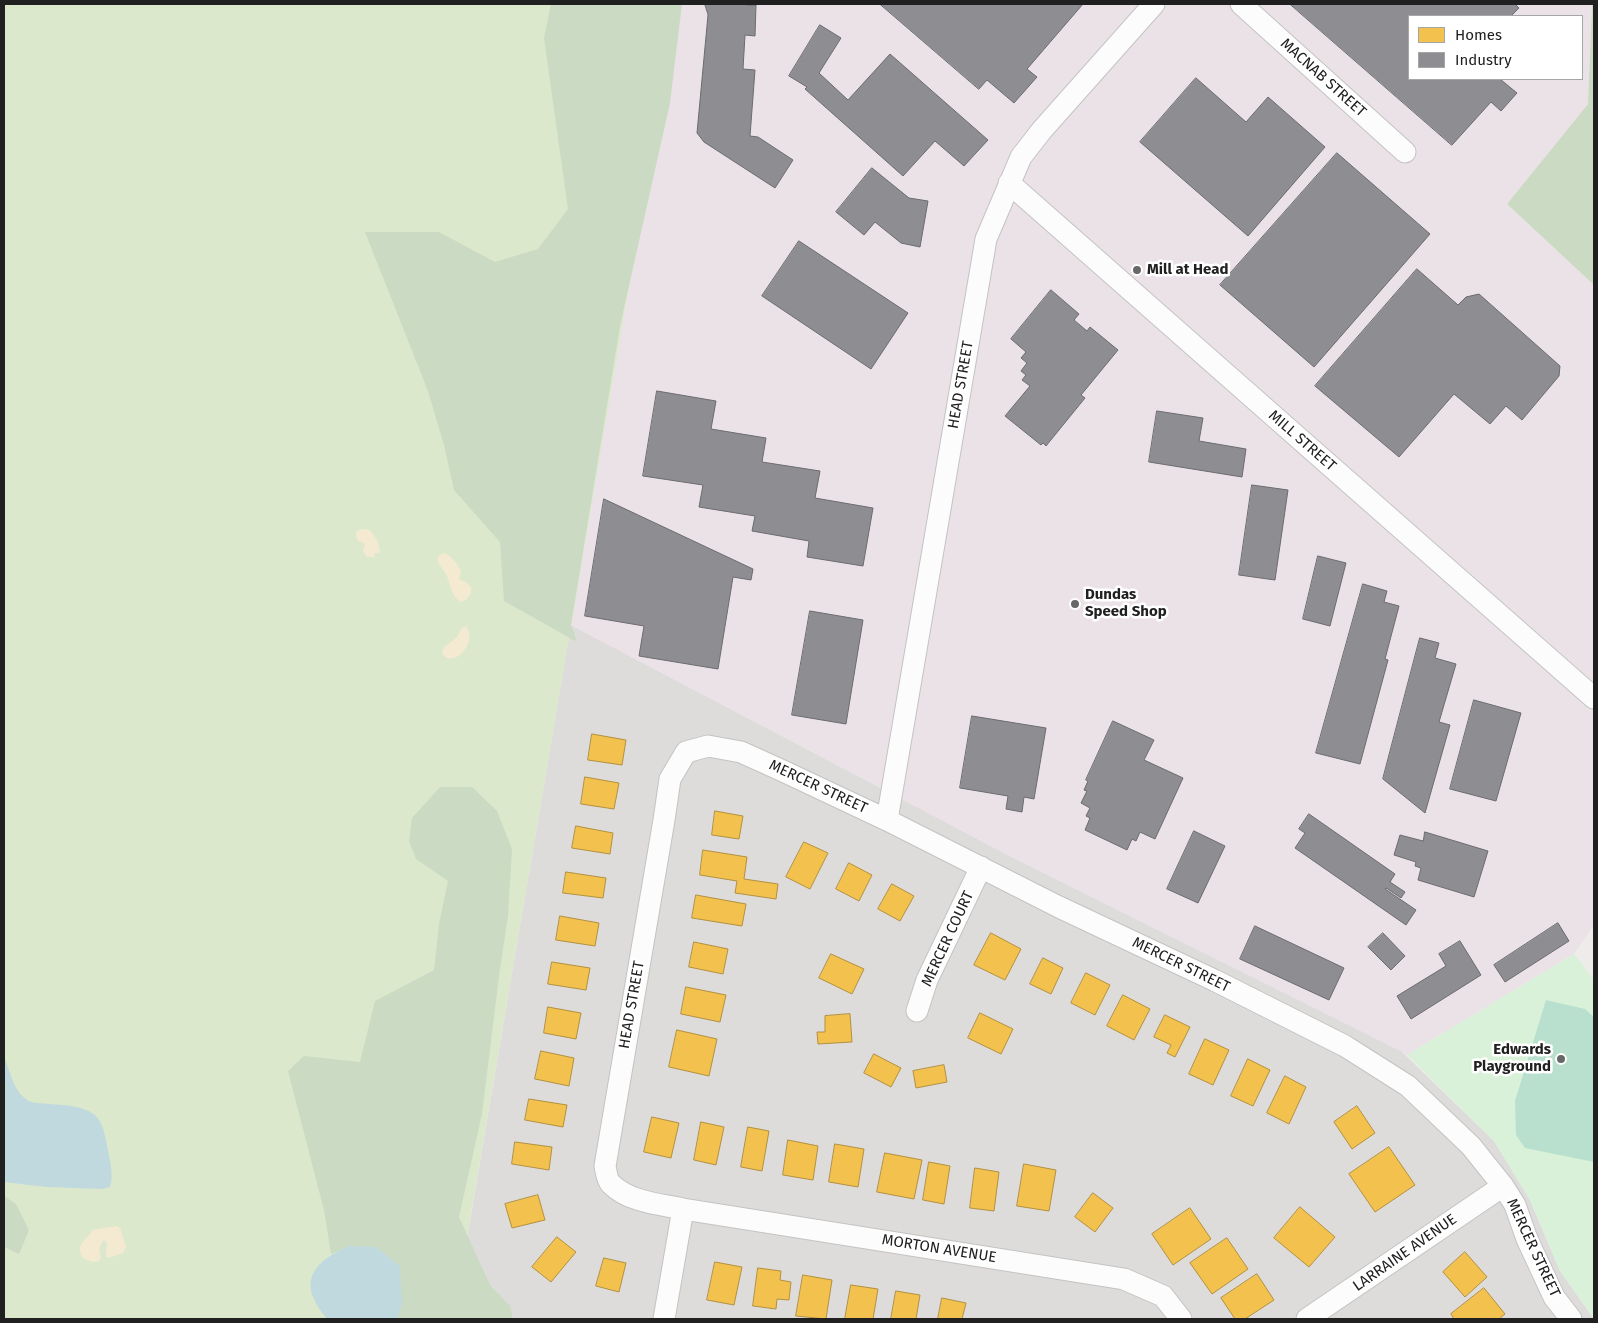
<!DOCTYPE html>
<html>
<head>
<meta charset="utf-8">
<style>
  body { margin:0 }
  #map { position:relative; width:1598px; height:1323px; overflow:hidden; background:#eeecea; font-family:"Fira Sans",sans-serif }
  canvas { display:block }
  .frame { position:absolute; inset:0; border:5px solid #202020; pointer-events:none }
  .legend { position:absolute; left:1408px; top:15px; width:175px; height:65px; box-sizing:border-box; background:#fff; border:1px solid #a6a6a6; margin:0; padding:6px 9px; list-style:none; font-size:15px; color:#202020 }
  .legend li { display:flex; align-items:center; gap:10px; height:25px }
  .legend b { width:25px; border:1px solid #a6a6a6 }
</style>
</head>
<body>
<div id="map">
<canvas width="1598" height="1323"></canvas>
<div class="frame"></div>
<ul class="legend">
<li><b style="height:14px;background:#f2c14e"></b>Homes</li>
<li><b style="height:14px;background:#8d8d92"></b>Industry</li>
</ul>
</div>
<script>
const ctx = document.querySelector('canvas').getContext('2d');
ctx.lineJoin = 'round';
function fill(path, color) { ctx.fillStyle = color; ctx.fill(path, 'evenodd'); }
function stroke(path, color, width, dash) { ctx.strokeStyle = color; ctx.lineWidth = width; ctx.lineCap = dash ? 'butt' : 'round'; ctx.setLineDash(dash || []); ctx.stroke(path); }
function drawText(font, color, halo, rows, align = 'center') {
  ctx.font = font + ' "Fira Sans",sans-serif'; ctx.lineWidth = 5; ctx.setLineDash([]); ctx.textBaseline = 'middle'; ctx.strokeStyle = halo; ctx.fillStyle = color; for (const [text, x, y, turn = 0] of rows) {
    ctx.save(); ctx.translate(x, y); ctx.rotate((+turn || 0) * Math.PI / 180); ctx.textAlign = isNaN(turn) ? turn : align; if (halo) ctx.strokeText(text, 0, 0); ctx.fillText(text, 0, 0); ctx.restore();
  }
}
fill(new Path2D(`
  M 571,625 L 1010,856 L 1401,1051 L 1494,1141 L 1530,1200 L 1560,1271 L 1594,1319 L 513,1319 L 511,1307 L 461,1274 Z`), '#dddcdb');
fill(new Path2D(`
  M 677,4 L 1592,4 L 1588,104 L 1507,204 L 1594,285 L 1594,925 L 1574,954 L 1407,1055 L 1401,1051 L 1010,856 L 571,625 ZM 1409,16 L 1582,16 L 1582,79 L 1409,79 Z`), '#ebe2e8');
fill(new Path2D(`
  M 4,4 L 677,4 L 453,1319 L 4,1319 Z`), '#dce8cc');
fill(new Path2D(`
  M 551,4 L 682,4 L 670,103 L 620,326 L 571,625 L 577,642 L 504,601 L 500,542 L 454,490 L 444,445 L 428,391 L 365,232 L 439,232 L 495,262 L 538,249 L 568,209 L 544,38 Z
  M 1592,4 L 1594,4 L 1594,285 L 1507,204 L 1588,104 Z
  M 440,787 L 472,787 L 497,811 L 512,849 L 508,916 L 499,976 L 482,1114 L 459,1217 L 490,1285 L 511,1307 L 513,1319 L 397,1319 L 402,1305 L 349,1246 L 331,1254 L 324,1210 L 288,1071 L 304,1056 L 360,1062 L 375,1001 L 434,970 L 439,924 L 448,881 L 416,859 L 409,841 L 412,818 Z
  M 4,1196 L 16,1204 L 29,1230 L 19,1254 L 4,1247 Z`), '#cbdac2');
fill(new Path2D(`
  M 361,529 L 370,530 L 377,540 L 380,550 L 378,553 L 374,553 L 375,557 L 367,557 L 363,551 L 365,544 L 357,540 L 356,532 Z
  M 444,553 C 453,557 456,563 461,570 L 459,579 C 462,581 467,582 470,586 C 474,592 468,600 461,602 C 451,597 451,584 446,574 C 442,567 437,565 438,556 Z
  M 466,626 C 479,644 451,670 442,653 L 444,647 L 456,638 L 462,628 Z
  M 117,1226 L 120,1228 L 126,1247 L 123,1253 L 108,1258 L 106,1256 L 107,1242 L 104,1240 C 99,1245 98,1251 101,1257 L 99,1261 L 92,1262 L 83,1258 C 74,1242 88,1241 92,1230 Z`), '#f4ead1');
fill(new Path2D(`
  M 1574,954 L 1594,980 L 1594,1318 L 1560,1271 L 1530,1200 L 1494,1141 L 1407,1055 Z`), '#daf1d9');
fill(new Path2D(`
  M 1546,1000 L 1585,1009 L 1594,1017 L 1594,1162 L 1525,1148 L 1516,1135 L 1515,1101 Z`), '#b9e0ce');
fill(new Path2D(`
  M 4,1057 C 11,1072 12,1089 27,1100 C 34,1104 42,1103 50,1104 C 64,1105 91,1106 99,1120 C 104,1127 106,1141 108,1150 C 110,1163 114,1174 110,1187 L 101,1189 L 46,1187 L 4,1182 Z
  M 349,1246 L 376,1247 L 400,1266 L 402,1305 L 397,1319 L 327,1319 C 322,1313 317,1306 314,1299 C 301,1271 328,1255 349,1246 Z`), '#c0d9de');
const homes = new Path2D(`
  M 592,734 L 626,740 L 622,765 L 588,760 Z
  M 585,777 L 619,783 L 614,809 L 581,804 Z
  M 715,811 L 743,816 L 739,839 L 712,835 Z
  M 576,826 L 613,833 L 610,854 L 572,848 Z
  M 804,842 L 828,853 L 810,889 L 786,877 Z
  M 703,850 L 747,857 L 744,879 L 778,884 L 776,899 L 735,893 L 737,881 L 700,875 Z
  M 849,863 L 872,875 L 859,901 L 836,889 Z
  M 566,872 L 606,878 L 603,898 L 563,893 Z
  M 892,884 L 914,896 L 900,921 L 878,909 Z
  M 696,895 L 746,904 L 742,926 L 692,918 Z
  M 560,916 L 599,923 L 595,946 L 556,940 Z
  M 991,933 L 1021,949 L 1005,980 L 974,965 Z
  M 694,942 L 728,949 L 723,974 L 689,967 Z
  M 831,954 L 864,969 L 852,994 L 819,978 Z
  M 1043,958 L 1063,968 L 1051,994 L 1030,984 Z
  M 552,962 L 590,968 L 586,990 L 548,984 Z
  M 1086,973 L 1110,985 L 1095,1015 L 1071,1003 Z
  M 686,987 L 726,995 L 720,1022 L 681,1014 Z
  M 1123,995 L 1150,1009 L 1134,1040 L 1107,1026 Z
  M 548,1007 L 581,1013 L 576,1039 L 544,1033 Z
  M 980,1013 L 1013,1029 L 1001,1054 L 968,1038 Z
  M 850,1014 L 852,1042 L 818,1044 L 817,1032 L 825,1032 L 825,1016 Z
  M 1165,1015 L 1190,1027 L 1175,1057 L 1167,1053 L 1171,1045 L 1154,1037 Z
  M 677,1030 L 717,1039 L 709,1076 L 669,1067 Z
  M 1205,1039 L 1229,1050 L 1213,1085 L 1189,1074 Z
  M 541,1051 L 574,1058 L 569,1086 L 535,1079 Z
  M 874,1054 L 901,1068 L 891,1087 L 864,1073 Z
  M 1248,1059 L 1270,1070 L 1253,1106 L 1231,1096 Z
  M 944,1065 L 947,1082 L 916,1088 L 913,1071 Z
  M 1285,1076 L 1306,1087 L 1289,1124 L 1267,1113 Z
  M 529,1099 L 567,1105 L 563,1127 L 525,1120 Z
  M 1357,1106 L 1375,1133 L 1352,1149 L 1334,1122 Z
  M 652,1117 L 679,1123 L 671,1158 L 644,1152 Z
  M 701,1122 L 724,1127 L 716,1165 L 694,1160 Z
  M 748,1127 L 769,1131 L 762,1171 L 741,1167 Z
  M 788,1140 L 818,1146 L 813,1180 L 783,1175 Z
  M 515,1142 L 552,1147 L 549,1170 L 512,1164 Z
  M 835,1144 L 864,1149 L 858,1187 L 829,1182 Z
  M 1389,1147 L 1415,1185 L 1375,1212 L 1349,1174 Z
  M 885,1153 L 922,1160 L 914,1199 L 877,1192 Z
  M 929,1162 L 950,1166 L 944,1204 L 923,1200 Z
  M 1024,1164 L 1056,1170 L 1049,1211 L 1017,1206 Z
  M 975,1168 L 999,1172 L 994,1211 L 970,1208 Z
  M 1093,1193 L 1113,1208 L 1095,1232 L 1075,1217 Z
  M 538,1195 L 545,1220 L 512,1228 L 505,1204 Z
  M 1300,1207 L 1335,1237 L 1309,1267 L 1274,1238 Z
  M 1190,1208 L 1211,1239 L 1173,1265 L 1152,1234 Z
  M 557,1237 L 576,1252 L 551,1282 L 532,1267 Z
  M 1227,1238 L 1248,1269 L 1212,1294 L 1190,1263 Z
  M 1465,1252 L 1487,1277 L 1465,1297 L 1443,1272 Z
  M 604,1258 L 626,1263 L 619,1292 L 596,1286 Z
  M 715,1262 L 742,1267 L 734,1305 L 707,1300 Z
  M 758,1268 L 781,1271 L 780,1280 L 791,1282 L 789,1300 L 777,1299 L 776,1309 L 753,1306 Z
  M 1257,1274 L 1274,1300 L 1245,1319 L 1235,1319 L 1221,1298 Z
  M 803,1275 L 832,1280 L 826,1319 L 796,1316 Z
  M 851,1285 L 878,1289 L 873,1319 L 845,1319 Z
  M 1484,1288 L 1505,1314 L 1499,1319 L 1454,1319 L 1451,1314 Z
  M 896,1291 L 920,1295 L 916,1319 L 891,1319 Z
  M 942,1298 L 966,1303 L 962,1319 L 938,1319 Z`);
fill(homes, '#f2c14e');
stroke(homes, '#b39140', 1);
const industry = new Path2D(`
  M 705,4 L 747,4 L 747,5 L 756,5 L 755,36 L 745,35 L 743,69 L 755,70 L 750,136 L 758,137 L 793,160 L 775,188 L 704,142 L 697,133 L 708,15 Z
  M 880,4 L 1083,4 L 1027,69 L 1037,77 L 1014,103 L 987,80 L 979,89 Z
  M 1290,4 L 1515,4 L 1519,8 L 1511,16 L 1409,16 L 1409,79 L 1500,79 L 1517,93 L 1501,111 L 1491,102 L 1452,145 Z
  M 820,25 L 841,38 L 819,73 L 848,100 L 890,54 L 988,140 L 964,166 L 935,141 L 903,176 L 805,89 L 807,87 L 789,76 Z
  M 1196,78 L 1246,122 L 1268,97 L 1325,147 L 1248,236 L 1140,142 Z
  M 1337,153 L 1430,234 L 1314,367 L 1220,285 Z
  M 872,168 L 909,198 L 928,201 L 920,247 L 901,243 L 875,222 L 864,235 L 836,212 Z
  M 799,241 L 908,313 L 871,369 L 762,296 Z
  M 1417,269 L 1458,305 L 1466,297 L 1479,294 L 1560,366 L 1559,376 L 1522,420 L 1506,406 L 1490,424 L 1454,394 L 1399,457 L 1315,386 Z
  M 1051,290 L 1079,314 L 1074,320 L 1087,331 L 1090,327 L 1118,350 L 1081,395 L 1085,398 L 1046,446 L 1043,443 L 1041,445 L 1005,416 L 1030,386 L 1022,380 L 1026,375 L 1021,371 L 1027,363 L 1021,358 L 1026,352 L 1011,339 Z
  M 657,391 L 716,401 L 711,429 L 766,438 L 762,462 L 820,471 L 815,498 L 873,508 L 863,566 L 807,557 L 809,541 L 752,531 L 755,516 L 699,507 L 703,485 L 643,476 Z
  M 1157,411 L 1203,418 L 1199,441 L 1246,449 L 1242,477 L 1149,462 Z
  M 1252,485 L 1288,490 L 1275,580 L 1239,575 Z
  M 604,499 L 753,569 L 751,580 L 733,577 L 718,669 L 639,656 L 644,626 L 585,616 Z
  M 1318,556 L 1346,563 L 1330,626 L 1303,619 Z
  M 1363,584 L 1387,591 L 1384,602 L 1399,606 L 1385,659 L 1388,660 L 1360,764 L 1316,753 Z
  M 810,611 L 863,620 L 846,724 L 792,715 Z
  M 1420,638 L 1439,643 L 1435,658 L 1456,664 L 1439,722 L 1450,725 L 1425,813 L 1383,779 Z
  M 1474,700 L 1521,713 L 1496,801 L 1450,789 Z
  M 972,716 L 1046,728 L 1034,799 L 1024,797 L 1022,812 L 1006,809 L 1008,796 L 960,788 Z
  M 1113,721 L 1154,740 L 1144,760 L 1183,778 L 1155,839 L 1140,832 L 1136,841 L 1132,839 L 1127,850 L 1085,830 L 1090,818 L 1086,816 L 1090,808 L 1081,803 L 1087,791 L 1084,790 L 1088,781 L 1086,780 Z
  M 1309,814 L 1395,874 L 1390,882 L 1405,892 L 1401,898 L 1386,888 L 1385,889 L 1416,910 L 1406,925 L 1295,848 L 1305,833 L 1299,829 Z
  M 1194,831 L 1225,846 L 1198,903 L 1167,889 Z
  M 1425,832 L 1488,851 L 1474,897 L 1418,880 L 1421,868 L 1415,866 L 1416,862 L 1394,855 L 1400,835 L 1423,841 Z
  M 1558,923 L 1569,941 L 1505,982 L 1494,965 Z
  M 1255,926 L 1344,968 L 1329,1000 L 1240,959 Z
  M 1383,933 L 1405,956 L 1391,970 L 1368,947 Z
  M 1460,941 L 1481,975 L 1411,1019 L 1397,996 L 1446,966 L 1439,954 Z`);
fill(industry, '#8d8d92');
stroke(industry, '#6c6c70', 1);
const street = new Path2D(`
  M 1241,4 L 1405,152
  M 1009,183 L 1594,698
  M 887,820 L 986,239 L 1021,157 L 1042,130 L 1154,4
  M 917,1011 L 927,980 L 981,867
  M 664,1319 L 683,1209
  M 1181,1319 L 1163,1296 L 1124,1279 L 683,1209 C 659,1204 629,1202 611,1184 C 607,1180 606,1171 605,1166 L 664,820 L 670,779 L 686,752 L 708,746 L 741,752 L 783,771 L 887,820 L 1059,907 L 1216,981 L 1345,1046 L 1408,1086 L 1471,1146 L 1503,1186 L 1515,1205 L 1527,1239 L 1554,1297 L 1571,1319
  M 1307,1319 L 1503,1186`);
stroke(street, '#c4c3c2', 23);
stroke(street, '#fcfcfc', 21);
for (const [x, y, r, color] of [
  [1137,270,5,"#686767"],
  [1075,604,5,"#686767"],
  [1561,1059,5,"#686767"]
]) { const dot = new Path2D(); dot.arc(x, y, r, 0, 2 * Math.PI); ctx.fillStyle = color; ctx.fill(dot); stroke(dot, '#fff', 2); }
drawText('15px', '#202020', '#fff', [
  ["MACNAB STREET",1323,78,42],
  ["HEAD STREET",961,385,-80],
  ["MILL STREET",1302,441,41],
  ["MERCER STREET",818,787,25],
  ["MERCER COURT",948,939,-65],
  ["MERCER STREET",1181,965,26],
  ["HEAD STREET",632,1005,-80],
  ["MERCER STREET",1533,1248,65],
  ["MORTON AVENUE",939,1249,9],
  ["LARRAINE AVENUE",1405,1253,-35]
]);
drawText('bold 15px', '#202020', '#fff', [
  ["Mill at Head",1147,270],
  ["Dundas",1085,595],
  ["Speed Shop",1085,612],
  ["Edwards",1551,1050,"right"],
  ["Playground",1551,1067,"right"]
], 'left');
</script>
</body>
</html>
